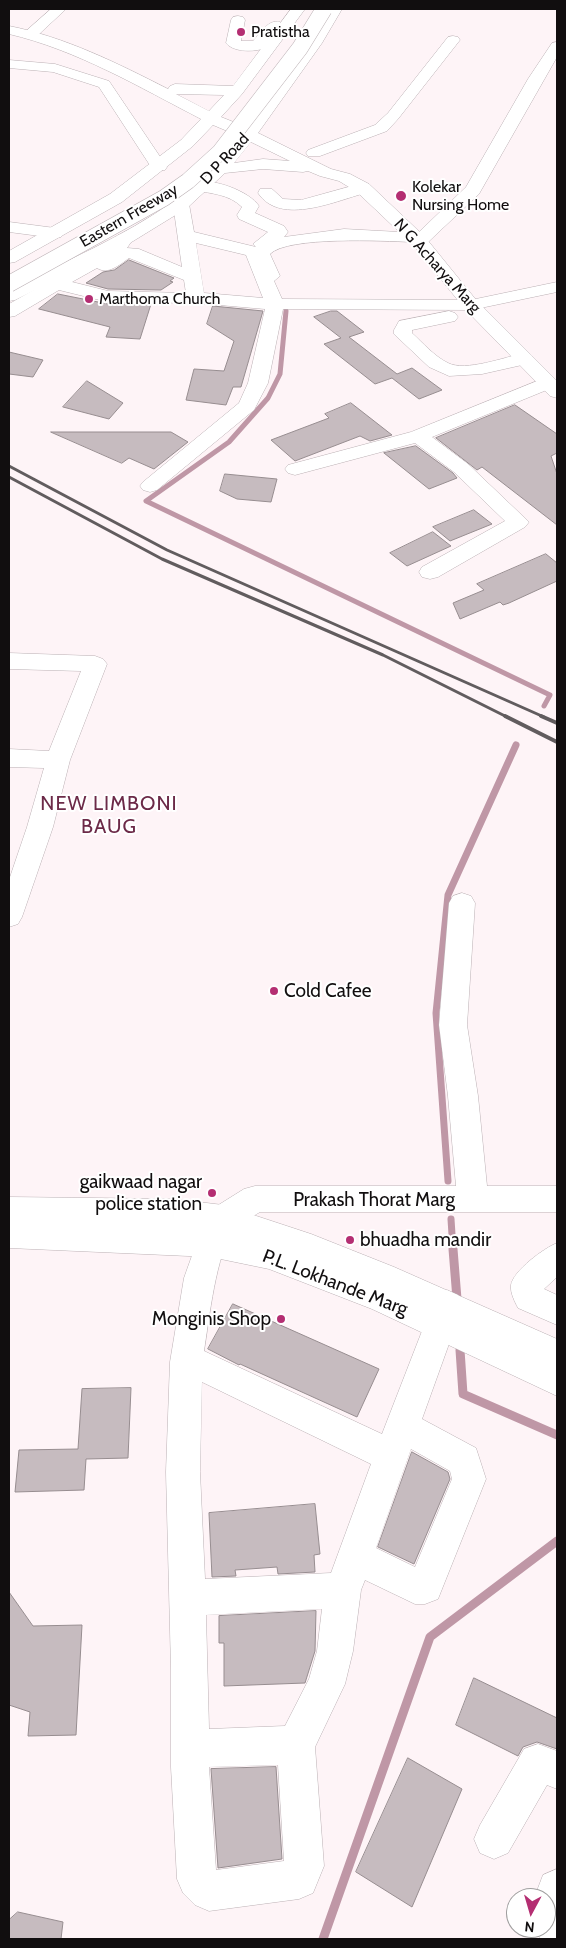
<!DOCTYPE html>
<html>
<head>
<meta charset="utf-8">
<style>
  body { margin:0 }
  #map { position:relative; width:566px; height:1948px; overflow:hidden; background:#fef4f7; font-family:Cabin,sans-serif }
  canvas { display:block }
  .frame { position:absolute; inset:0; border:10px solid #110e0f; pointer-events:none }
  .north { position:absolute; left:506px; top:1888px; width:50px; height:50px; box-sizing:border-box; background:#fff; border:1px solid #a09f9f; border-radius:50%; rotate:186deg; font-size:14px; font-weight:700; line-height:20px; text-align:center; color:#110e0f }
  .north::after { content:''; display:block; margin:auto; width:18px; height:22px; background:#b42e72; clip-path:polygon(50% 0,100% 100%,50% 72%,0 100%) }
</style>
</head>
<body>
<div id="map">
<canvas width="566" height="1948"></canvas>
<div class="frame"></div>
<div class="north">N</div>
</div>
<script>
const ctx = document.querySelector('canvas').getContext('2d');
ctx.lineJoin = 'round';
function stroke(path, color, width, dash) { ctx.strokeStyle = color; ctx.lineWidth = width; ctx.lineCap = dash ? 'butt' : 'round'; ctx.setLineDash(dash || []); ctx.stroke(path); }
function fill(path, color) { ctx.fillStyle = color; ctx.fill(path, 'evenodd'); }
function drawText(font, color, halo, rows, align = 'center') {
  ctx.font = font + ' Cabin,sans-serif'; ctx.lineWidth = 4; ctx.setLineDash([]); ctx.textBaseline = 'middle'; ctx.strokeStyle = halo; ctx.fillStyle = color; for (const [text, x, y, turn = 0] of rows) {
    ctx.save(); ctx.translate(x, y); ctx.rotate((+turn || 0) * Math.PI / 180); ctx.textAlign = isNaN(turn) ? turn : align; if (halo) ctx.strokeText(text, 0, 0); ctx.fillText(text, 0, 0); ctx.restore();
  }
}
stroke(new Path2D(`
  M 286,311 L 280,374 L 268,398 L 229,442 L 146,501 L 550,695 L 544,706`), '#bf97a6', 5);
stroke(new Path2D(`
  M 448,1181 L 436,1013 L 448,895 L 516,745
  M 451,1219 L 453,1250`), '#bf97a6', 7);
stroke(new Path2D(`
  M 453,1249 L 457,1299
  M 460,1350 L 463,1394 L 557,1435
  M 323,1939 L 430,1637 L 557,1541`), '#bf97a6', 9);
const building = new Path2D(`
  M 129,260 L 174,278 L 170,281 L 173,282 L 161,290 L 108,289 L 86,283 L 103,272 L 114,270 Z
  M 58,294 L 108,304 L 151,304 L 140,339 L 106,337 L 110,327 L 39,309 Z
  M 213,306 L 263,311 L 241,387 L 233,387 L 226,405 L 186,400 L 194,369 L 224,371 L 234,341 L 207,324 Z
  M 331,311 L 337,311 L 364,332 L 349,337 L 397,374 L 412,368 L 442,390 L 419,399 L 392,378 L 375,384 L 324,344 L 341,338 L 314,317 Z
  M 9,352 L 43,360 L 33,377 L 9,374 Z
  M 87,381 L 123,403 L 109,419 L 63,407 Z
  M 351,403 L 392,435 L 370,441 L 360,436 L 295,461 L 271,440 L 329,418 L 325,414 Z
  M 515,405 L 557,434 L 557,453 L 551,456 L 557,474 L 557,525 L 482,467 L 477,470 L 436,438 Z
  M 51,432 L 171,432 L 188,442 L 154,469 L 129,458 L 122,463 Z
  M 416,446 L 453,473 L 457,478 L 429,489 L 384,453 Z
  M 225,474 L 277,479 L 271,502 L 237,499 L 220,491 Z
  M 474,510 L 492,524 L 450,541 L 433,527 Z
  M 433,532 L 451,546 L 407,566 L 390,553 Z
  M 546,554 L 557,563 L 557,581 L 509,603 L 503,605 L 500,602 L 460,619 L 453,603 L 484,590 L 477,584 Z
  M 233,1304 L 379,1369 L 357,1417 L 240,1364 L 239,1365 L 208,1349 Z
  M 131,1388 L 128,1458 L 86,1459 L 84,1490 L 15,1492 L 19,1450 L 78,1449 L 82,1389 Z
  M 412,1452 L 448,1472 L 450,1479 L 414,1564 L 378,1547 Z
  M 315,1504 L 320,1554 L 314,1555 L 315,1572 L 278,1574 L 277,1567 L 235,1570 L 236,1576 L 212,1577 L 209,1513 Z
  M 9,1592 L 33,1626 L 82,1625 L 76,1735 L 28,1736 L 30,1712 L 9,1705 Z
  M 316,1611 L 315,1651 L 305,1683 L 224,1686 L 224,1643 L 219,1643 L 219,1616 Z
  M 474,1678 L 557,1718 L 557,1749 L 537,1742 L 523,1747 L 518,1756 L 456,1725 Z
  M 408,1758 L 462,1789 L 412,1907 L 356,1872 Z
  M 276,1767 L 282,1859 L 218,1868 L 211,1769 Z
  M 18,1912 L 63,1922 L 61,1939 L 9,1939 L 9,1920 Z`);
fill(building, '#c6bbbf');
stroke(building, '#978d90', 1);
const minor = new Path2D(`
  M 51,9 L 66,9 L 36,37 L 26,37 L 24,34 L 26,31 Z
  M 238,16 L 243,17 L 245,20 L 241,41 L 253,41 C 261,33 268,19 280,22 L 282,25 L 262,49 C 252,52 233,52 226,43 L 231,20 L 233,17 Z
  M 453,36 L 458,37 L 460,40 L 398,119 L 387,131 L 320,156 L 308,156 L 306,153 L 308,150 L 375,125 L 388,113 L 448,37 Z
  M 557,42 L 557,57 L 479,194 L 425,245 L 419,246 L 413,245 L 411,242 C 384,241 288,236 270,254 L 280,276 L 274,281 L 282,299 L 471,300 L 557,282 L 557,292 L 471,310 L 283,309 L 268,383 L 254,410 L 157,490 L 150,492 L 143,490 L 140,486 L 143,482 L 239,403 L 248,383 L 265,309 L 196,303 L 108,302 L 59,290 L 15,316 L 9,317 L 9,304 L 111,246 L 118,235 L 124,234 L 130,235 L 133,239 L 127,248 L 139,249 L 182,267 L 173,204 L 175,200 L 187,200 L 189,204 L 194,232 L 256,247 L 253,244 L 268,232 L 239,219 L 237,215 L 242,207 C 229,194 212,194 195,190 L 193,186 L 195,182 C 213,178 249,191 259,206 L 255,213 L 284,226 L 288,232 L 284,237 L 344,229 L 418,233 L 466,187 L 528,79 L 552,43 ZM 196,243 L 246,255 L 263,298 L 204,293 ZM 129,258 L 184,280 L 186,293 L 108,291 L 72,282 L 97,268 C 108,275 119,265 129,258 Z
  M 9,60 L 55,64 L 109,81 L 167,167 L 165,170 L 153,170 L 99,87 L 53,72 L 9,68 Z
  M 363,183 L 369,184 L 371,188 L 369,192 C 337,200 281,227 258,193 L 260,189 L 272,189 L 283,199 L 301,200 Z
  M 9,222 L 55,228 L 61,229 L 64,233 L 61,237 L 55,238 L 9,232 Z
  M 449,311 L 455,313 L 458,317 L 455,321 L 412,330 L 412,333 C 423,343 434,356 448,363 C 465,372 506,357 524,353 L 531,355 L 533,359 L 531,363 L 482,374 L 449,376 L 429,367 L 394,334 L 394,330 L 399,321 Z
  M 547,377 L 554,379 L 557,383 L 554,387 L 432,437 L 468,464 L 529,522 L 525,527 L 438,577 L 430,579 L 422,577 L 419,572 L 422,567 L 505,521 L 454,472 L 415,443 L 295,475 L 288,473 L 285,469 L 288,465 L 411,432 Z
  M 9,653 L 95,656 L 103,659 L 107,664 L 70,760 L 53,827 L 22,917 L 18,924 L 9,927 L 9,880 L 27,827 L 44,768 L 9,767 L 9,749 L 49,751 L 81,671 L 9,669 Z
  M 462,893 L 471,896 L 475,903 L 467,1025 L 478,1096 L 487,1186 L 557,1186 L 557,1212 L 260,1212 C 252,1217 239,1223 234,1230 C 216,1252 209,1321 204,1351 L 382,1434 L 436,1295 L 447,1290 L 458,1295 L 463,1305 L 422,1419 L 476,1448 L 486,1479 L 438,1599 L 425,1604 L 415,1604 L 365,1580 L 361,1590 L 353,1651 L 345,1684 L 315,1747 L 324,1866 L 313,1893 L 299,1899 L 209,1911 L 195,1905 L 183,1893 L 177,1879 L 171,1767 L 171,1669 L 166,1472 L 170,1362 L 184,1278 L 200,1233 L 212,1209 L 244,1189 L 255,1186 L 456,1186 L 448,1096 L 439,1025 L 449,903 L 453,896 ZM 202,1382 L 371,1464 L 331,1573 L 205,1579 L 200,1472 ZM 411,1449 L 450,1471 L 452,1479 L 415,1567 L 376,1548 ZM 322,1609 L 317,1651 L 309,1679 L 285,1726 L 209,1729 L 206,1615 ZM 278,1765 L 284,1861 L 216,1870 L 209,1767 Z
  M 557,1243 L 557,1277 L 544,1289 L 557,1295 L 557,1325 L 518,1308 C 515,1302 510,1293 511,1285 C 513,1271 544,1248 557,1243 Z
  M 538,1744 L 557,1751 L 557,1789 L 547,1785 L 508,1853 L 494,1859 L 480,1853 L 474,1839 L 480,1825 L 524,1749 Z
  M 557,1869 L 557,1939 L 540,1939 L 536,1928 L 546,1928 L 546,1898 L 535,1898 L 535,1896 L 543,1875 Z`);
const major = new Path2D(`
  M 291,9 L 305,9 L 242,94 L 221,117 L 246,127 L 308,42 L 328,9 L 342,9 L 322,43 L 258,133 L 331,169 L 350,174 L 369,184 L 425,237 L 477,301 L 557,381 L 557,398 L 550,396 L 465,309 L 413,245 L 357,192 L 339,181 L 320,176 L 308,171 L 303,172 L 263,169 L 225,173 L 187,208 L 130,243 L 15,300 L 9,301 L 9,289 C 64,262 123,237 174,201 C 199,183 220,159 239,136 L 213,125 L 193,146 L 122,202 L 15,262 L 9,263 L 9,251 L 110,194 L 181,140 L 201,119 C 139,87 77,50 9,34 L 9,26 C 65,37 117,63 168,89 L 170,86 L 175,84 L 233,86 ZM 176,94 L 224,95 L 209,111 ZM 251,142 L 290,161 L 263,159 L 234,163 Z
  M 9,1197 L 174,1199 L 223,1205 L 311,1234 L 394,1267 L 557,1339 L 557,1396 L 372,1309 L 269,1269 L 211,1257 L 9,1248 Z`);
stroke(minor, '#bbb0b4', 1);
stroke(major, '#bbb0b4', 1);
fill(minor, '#fff');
fill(major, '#fff');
stroke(new Path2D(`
  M 9,466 L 167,550 L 544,717
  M 9,477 L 162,559 L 383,655 L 507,717`), '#615c5e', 3);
stroke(new Path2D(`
  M 505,716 L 557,742
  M 541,716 L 557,723`), '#615c5e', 4);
const highwayBridge = new Path2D(`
  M 9,284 L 164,198 L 188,181 L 220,152 L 300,48 L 324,9`);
stroke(highwayBridge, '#bbb0b4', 17, []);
stroke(highwayBridge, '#fff', 16);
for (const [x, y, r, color] of [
  [241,32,5,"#b42e72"],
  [401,196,6,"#b42e72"],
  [89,299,5,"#b42e72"],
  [274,991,5,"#b42e72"],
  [212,1193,5,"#b42e72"],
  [350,1240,5,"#b42e72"],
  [281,1319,5,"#b42e72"]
]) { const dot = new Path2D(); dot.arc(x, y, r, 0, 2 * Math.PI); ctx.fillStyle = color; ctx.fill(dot); stroke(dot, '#fff', 2); }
drawText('16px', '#110e0f', '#fff', [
  ["Pratistha",251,32],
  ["Kolekar",412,187],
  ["Nursing Home",412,205],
  ["Marthoma Church",99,299]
], 'left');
drawText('16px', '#110e0f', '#fff', [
  ["D P Road",225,159,-47],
  ["Eastern Freeway",129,216,-30],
  ["N G Acharya Marg",437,266,48]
]);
drawText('19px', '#110e0f', '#fff', [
  ["Cold Cafee",284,991],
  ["gaikwaad nagar",202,1182,"right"],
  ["police station",202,1204,"right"],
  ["bhuadha mandir",360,1240],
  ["Monginis Shop",271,1319,"right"]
], 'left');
drawText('19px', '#110e0f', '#fff', [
  ["Prakash Thorat Marg",374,1200],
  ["P.L. Lokhande Marg",335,1283,21]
]);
ctx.letterSpacing = '1px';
drawText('20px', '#6c2a48', '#fff', [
  ["NEW LIMBONI",109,804],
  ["BAUG",109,827]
]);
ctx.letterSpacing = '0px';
</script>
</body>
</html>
